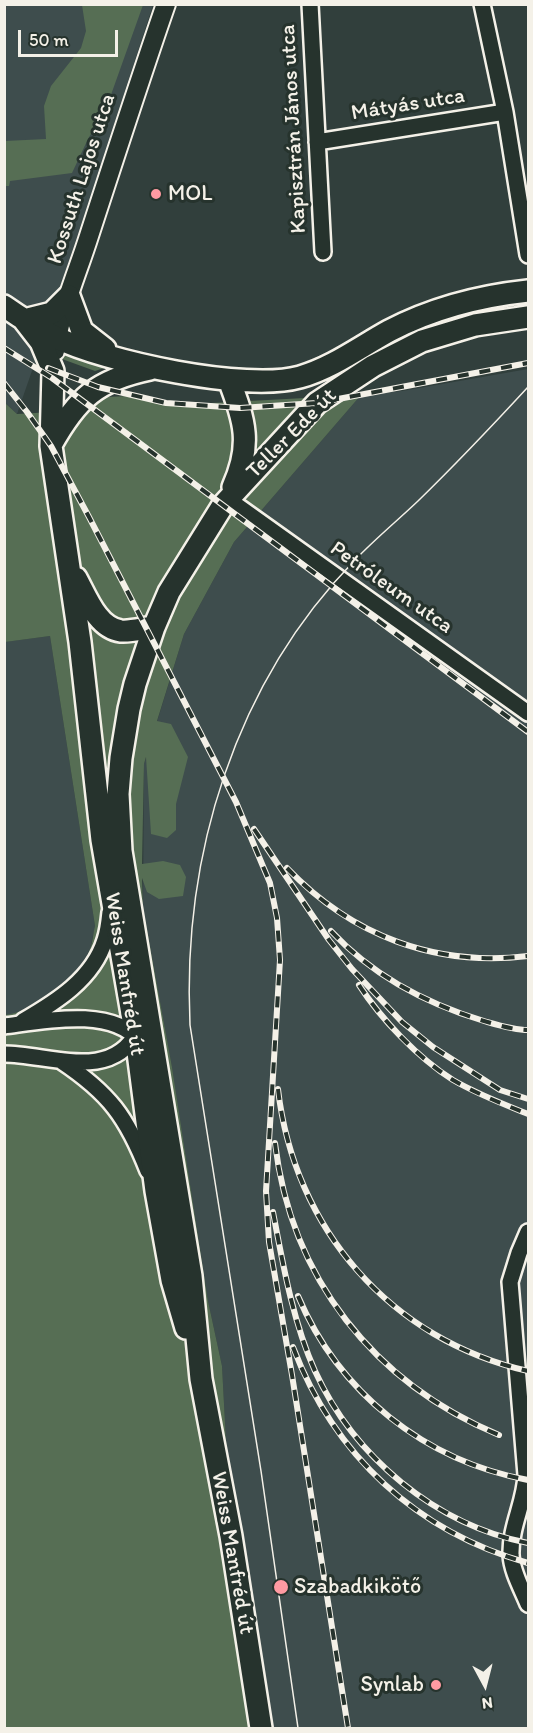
<!DOCTYPE html>
<html>
<head>
<meta charset="utf-8">
<style>
  body { margin:0 }
  #map { position:relative; width:533px; height:1733px; overflow:hidden; background:#313f3c; font-family:Itim,sans-serif }
  canvas { display:block }
  .frame { position:absolute; inset:0; border:6px solid #f4f1e8; pointer-events:none }
  .north { position:absolute; left:455px; top:1655px; width:60px; height:60px; -webkit-text-stroke:4px #26332d; paint-order:stroke; rotate:173deg; font-size:16px; font-weight:700; line-height:24px; text-align:center; color:#f4f1e8 }
  .north::after { content:''; display:block; margin:auto; width:21px; height:27px; background:#f4f1e8; clip-path:polygon(50% 0,100% 100%,50% 72%,0 100%) }
  .scale { position:absolute; left:18px; top:30px; width:100px; height:27px; box-sizing:border-box; border:3px solid #f4f1e8; border-top:0; padding-left:8px; font-size:18px; line-height:21px; white-space:nowrap; color:#f4f1e8; -webkit-text-stroke:4px #26332d; paint-order:stroke }
</style>
</head>
<body>
<div id="map">
<canvas width="533" height="1733"></canvas>
<div class="frame"></div>
<div class="north">N</div>
<div class="scale">50 m</div>
</div>
<script>
const ctx = document.querySelector('canvas').getContext('2d');
ctx.lineJoin = 'round';
function fill(path, color) { ctx.fillStyle = color; ctx.fill(path, 'evenodd'); }
function stroke(path, color, width, dash) { ctx.strokeStyle = color; ctx.lineWidth = width; ctx.lineCap = dash ? 'butt' : 'round'; ctx.setLineDash(dash || []); ctx.stroke(path); }
function drawText(font, color, halo, rows, align = 'center') {
  ctx.font = font + ' Itim,sans-serif'; ctx.lineWidth = 6; ctx.setLineDash([]); ctx.textBaseline = 'middle'; ctx.strokeStyle = halo; ctx.fillStyle = color; for (const [text, x, y, turn = 0] of rows) {
    ctx.save(); ctx.translate(x, y); ctx.rotate((+turn || 0) * Math.PI / 180); ctx.textAlign = isNaN(turn) ? turn : align; if (halo) ctx.strokeText(text, 0, 0); ctx.fillText(text, 0, 0); ctx.restore();
  }
}
fill(new Path2D(`
  M 4,5 L 153,5 L 52,313 L 17,414 L 4,402 Z
  M 528,369 L 528,1728 L 261,1728 L 231,1536 L 222,1366 L 208,1301 L 172,1067 L 143,908 L 144,764 L 184,634 L 234,542 L 361,395 L 402,391 Z
  M 50,636 L 95,926 L 90,950 L 77,971 L 59,990 L 39,1003 L 13,1014 L 5,1015 L 4,642 Z`), '#3e4d4d');
fill(new Path2D(`
  M 82,5 L 143,5 L 107,106 L 88,139 L 72,173 L 10,181 L 9,186 L 5,186 L 5,141 L 46,139 L 44,106 L 51,86 L 81,48 L 86,31 Z
  M 64,344 L 110,366 L 95,371 L 62,359 Z
  M 361,395 L 234,542 L 184,634 L 157,721 L 171,724 L 188,757 L 176,804 L 176,830 L 167,838 L 151,834 L 146,757 L 144,764 L 142,864 L 163,861 L 180,865 L 186,877 L 183,896 L 159,899 L 147,892 L 142,878 L 143,908 L 172,1067 L 208,1301 L 222,1366 L 231,1536 L 261,1728 L 5,1728 L 5,1015 C 36,1011 80,980 90,949 C 93,942 93,933 95,926 L 50,636 L 5,642 L 4,402 L 17,414 L 88,410 L 106,397 L 128,396 L 174,405 Z`), '#566e54');
const minor = new Path2D(`
  M 310,4 L 323,252
  M 482,4 L 505,112 L 528,255
  M 317,142 L 505,112
  M 228,499 L 528,713
  M 23,1021 C 56,1002 93,979 105,940 C 108,931 109,922 110,912
  M 4,1026 C 43,1021 113,1006 140,1042
  M 4,1054 C 49,1054 111,1083 138,1031
  M 61,1061 C 109,1093 127,1117 148,1171
  M 528,1232 L 519,1253 L 510,1282 L 526,1475 C 525,1502 510,1527 511,1555 C 512,1572 522,1589 528,1604`);
const tertiary = new Path2D(`
  M 55,351 C 60,312 77,274 89,236 C 114,159 139,82 166,4`);
const secondary = new Path2D(`
  M 69,296 L 82,331 L 105,349
  M 4,306 C 21,318 37,328 55,337 C 106,362 246,392 300,377 C 332,368 360,347 389,331 C 431,309 481,296 528,291
  M 24,320 L 41,342 L 53,371 L 51,446 L 80,642 L 102,840 L 136,1037 L 156,1191 L 172,1280 L 186,1328
  M 24,320 L 52,313 L 69,296
  M 229,380 C 245,421 252,445 233,487
  M 51,445 C 77,398 97,380 150,369
  M 76,578 C 86,596 97,628 121,631 C 131,632 144,628 154,627
  M 261,1728 L 231,1536 L 201,1379 L 191,1276 L 121,851 L 118,794 L 121,758 L 129,709 L 135,684 L 154,627 L 169,592 L 223,505 L 317,403 L 373,366 L 422,341 L 475,325 L 528,317`);
stroke(minor, '#f4f1e8', 20);
stroke(tertiary, '#f4f1e8', 22);
stroke(secondary, '#f4f1e8', 26);
stroke(minor, '#26332d', 15);
stroke(tertiary, '#26332d', 18);
stroke(secondary, '#26332d', 21);
stroke(new Path2D(`
  M 298,1728 L 261,1471 L 190,1025 C 182,855 235,683 355,560 C 375,539 397,521 418,501 C 456,464 492,426 528,387`), '#f4f1e8', 1.5);
const rail = new Path2D(`
  M 4,348 L 52,378 L 528,732
  M 48,368 L 98,387 L 166,403 L 240,408 L 317,403 L 528,363
  M 4,383 L 27,412 L 51,446 L 89,517 L 236,802 L 270,883 L 277,918 L 280,960 L 266,1191 L 269,1242 L 292,1375 L 348,1728
  M 254,829 L 329,940 L 352,969 L 402,1022 L 433,1047 L 500,1090 L 528,1099
  M 287,868 C 352,936 435,967 528,956
  M 331,931 C 372,975 427,1004 484,1021 C 498,1025 514,1030 528,1030
  M 359,985 C 381,1019 418,1058 453,1080 C 477,1094 503,1104 528,1114
  M 278,1089 C 294,1229 391,1340 528,1371
  M 275,1143 C 291,1278 374,1383 499,1435
  M 273,1212 C 283,1265 293,1322 315,1371 C 354,1457 436,1525 528,1543
  M 298,1296 C 339,1393 425,1461 528,1480
  M 293,1347 C 334,1455 417,1532 528,1563`);
stroke(rail, '#f4f1e8', 6);
stroke(rail, '#26332d', 4, [11]);
for (const [x, y, r, color] of [
  [156,194,6,"#ff9aa2"],
  [281,1587,8,"#ff9aa2"],
  [436,1685,6,"#ff9aa2"]
]) { const dot = new Path2D(); dot.arc(x, y, r, 0, 2 * Math.PI); ctx.fillStyle = color; ctx.fill(dot); stroke(dot, '#26332d', 2); }
drawText('22px', '#f4f1e8', '#26332d', [
  ["Mátyás utca",408,105,-9],
  ["Kapisztrán János utca",294,129,-93],
  ["Kossuth Lajos utca",82,179,-72],
  ["Teller Ede út",292,434,-45],
  ["Petróleum utca",391,588,35],
  ["Weiss Manfréd út",124,974,81],
  ["Weiss Manfréd út",232,1553,80]
]);
drawText('22px', '#f4f1e8', '#26332d', [
  ["MOL",168,194],
  ["Szabadkikötő",294,1587],
  ["Synlab",424,1685,"right"]
], 'left');
</script>
</body>
</html>
